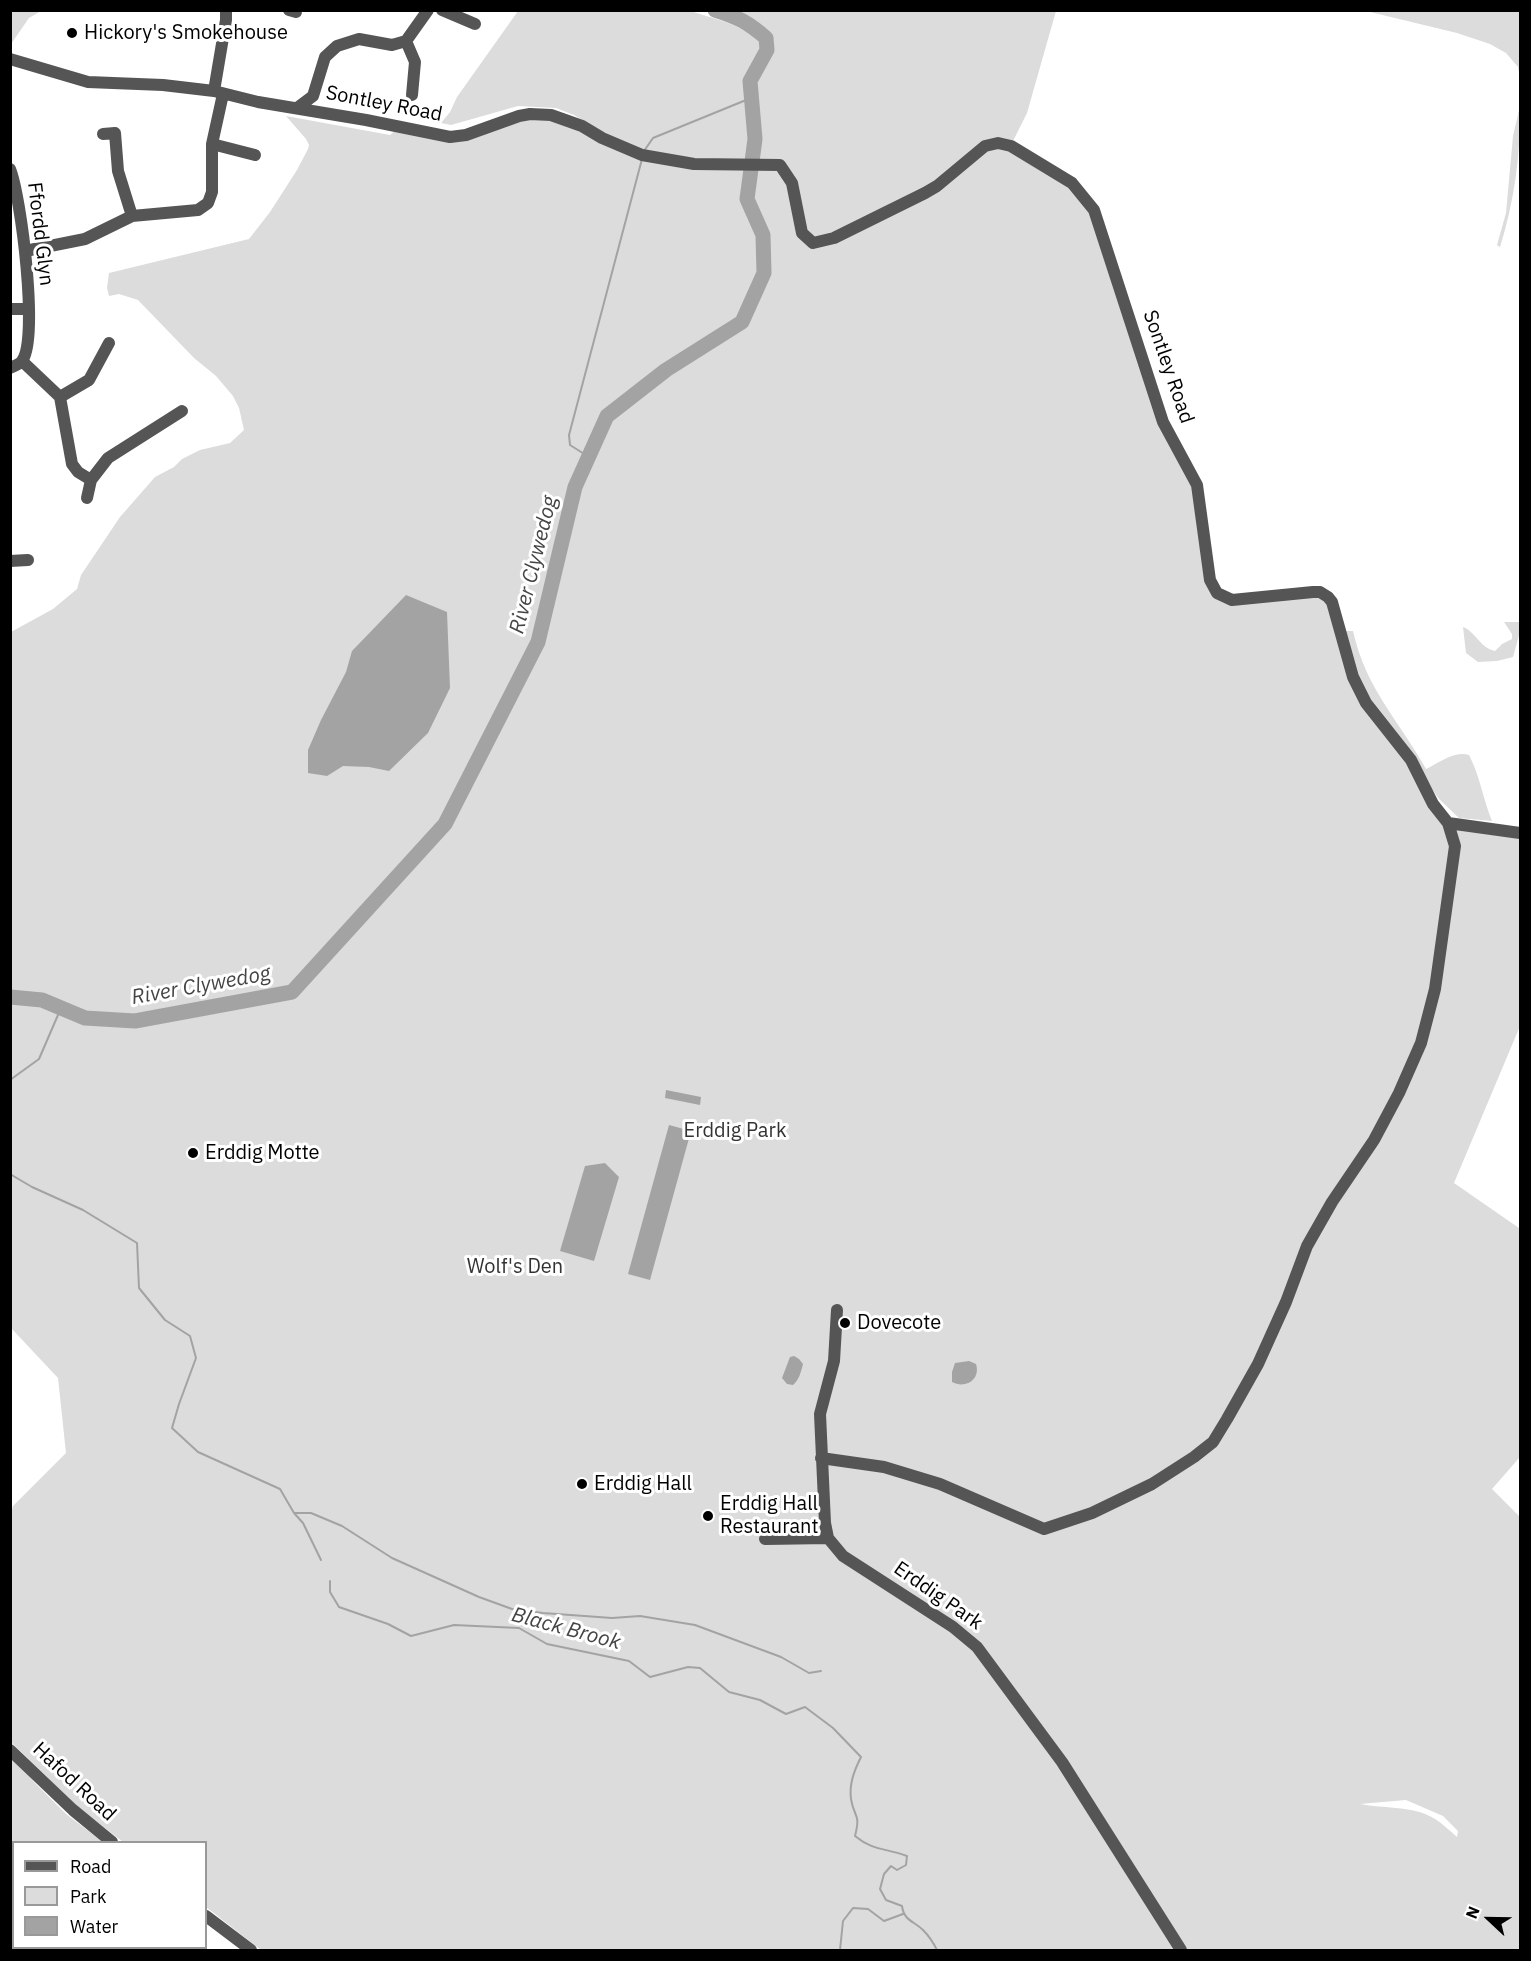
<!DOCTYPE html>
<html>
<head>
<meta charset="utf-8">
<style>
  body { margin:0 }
  #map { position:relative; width:1531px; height:1961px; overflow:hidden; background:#fff; font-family:"IBM Plex Sans",sans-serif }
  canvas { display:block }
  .frame { position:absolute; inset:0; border:12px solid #000; pointer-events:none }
  .legend { position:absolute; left:12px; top:1841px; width:195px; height:108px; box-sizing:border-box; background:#fff; border:2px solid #999; margin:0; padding:8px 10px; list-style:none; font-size:18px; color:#000 }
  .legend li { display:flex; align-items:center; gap:12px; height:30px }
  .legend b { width:30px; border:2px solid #999 }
  .north { position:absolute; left:1459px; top:1889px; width:60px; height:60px; -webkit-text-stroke:4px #fff; paint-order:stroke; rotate:292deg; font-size:16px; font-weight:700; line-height:24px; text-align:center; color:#000 }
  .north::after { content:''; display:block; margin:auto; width:21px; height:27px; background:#000; clip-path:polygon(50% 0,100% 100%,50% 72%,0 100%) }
</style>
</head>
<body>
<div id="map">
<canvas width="1531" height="1961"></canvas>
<div class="frame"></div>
<ul class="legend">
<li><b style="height:8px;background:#555"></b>Road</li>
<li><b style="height:16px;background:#dcdcdc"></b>Park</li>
<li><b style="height:16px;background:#a3a3a3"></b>Water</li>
</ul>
<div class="north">N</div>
</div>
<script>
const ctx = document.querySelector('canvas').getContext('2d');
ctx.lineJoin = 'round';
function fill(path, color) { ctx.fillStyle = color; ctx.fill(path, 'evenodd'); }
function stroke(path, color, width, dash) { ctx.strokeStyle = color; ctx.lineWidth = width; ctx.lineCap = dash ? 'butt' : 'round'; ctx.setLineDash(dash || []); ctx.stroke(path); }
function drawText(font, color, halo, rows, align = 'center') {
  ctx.font = font + ' "IBM Plex Sans",sans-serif'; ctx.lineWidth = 6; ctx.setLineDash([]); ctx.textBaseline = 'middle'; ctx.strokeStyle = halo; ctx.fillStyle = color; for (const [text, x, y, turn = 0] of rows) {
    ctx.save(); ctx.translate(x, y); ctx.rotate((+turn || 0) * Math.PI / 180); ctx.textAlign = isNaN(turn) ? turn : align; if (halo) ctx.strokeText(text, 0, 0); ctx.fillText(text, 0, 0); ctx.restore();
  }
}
fill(new Path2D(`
  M 11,10 L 41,11 L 29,18 L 11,44 Z
  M 518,11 L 691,11 C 710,18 729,21 747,32 L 738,13 L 727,11 L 1056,11 L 1027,113 L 1012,143 L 998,143 L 1072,183 L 1094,210 L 1163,422 L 1197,485 L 1210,580 L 1232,600 L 1328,597 L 1353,677 L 1449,823 L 1520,833 L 1520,1026 L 1454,1183 L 1519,1228 L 1520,1227 L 1520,1457 L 1492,1489 L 1520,1517 L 1520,1950 L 261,1950 L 206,1907 L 206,1842 L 123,1842 L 78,1807 L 11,1742 L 11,1514 L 13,1506 L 66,1453 L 58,1378 L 11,1328 L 11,632 L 53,609 L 77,589 L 81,575 L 120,517 L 155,477 L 174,467 L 182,459 L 200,450 L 230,443 L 244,430 L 239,408 L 233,396 L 216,376 L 194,358 L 138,300 L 119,294 L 109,296 L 107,288 L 109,273 L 249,239 L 270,212 L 297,170 L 308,149 L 309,145 L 306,139 L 286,116 L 390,135 L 400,126 L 450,137 L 551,115 L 642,155 L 697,162 L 649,154 L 614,139 L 574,115 L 556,108 L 518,106 L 451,125 L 441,123 L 450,112 L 457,97 ZM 1406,1800 L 1443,1816 L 1458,1831 L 1457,1837 C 1450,1831 1443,1824 1435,1819 C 1413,1805 1384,1809 1360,1804 Z
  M 1366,11 L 1520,11 L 1520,78 L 1518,67 L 1506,53 L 1490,44 L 1457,33 Z
  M 1520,106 C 1521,153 1514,203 1500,247 L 1497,245 L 1506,213 L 1513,136 Z
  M 1504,622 L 1520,622 L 1520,632 L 1513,657 L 1497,661 L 1478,662 L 1466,653 L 1463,627 C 1476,632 1480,648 1495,651 L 1502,644 L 1512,639 L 1512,634 Z
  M 1345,631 L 1353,631 C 1366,689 1398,719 1426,769 C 1439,763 1454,750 1469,755 C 1480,776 1483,799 1492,821 L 1459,818 L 1439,799 L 1370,700 L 1357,675 Z
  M 10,1754 L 34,1782 L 66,1814 L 103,1842 L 14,1842 L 13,1943 L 10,1943 Z`), '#dcdcdc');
fill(new Path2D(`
  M 406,595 L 447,612 L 450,688 L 428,733 L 389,771 L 369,767 L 343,766 L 327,776 L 308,773 L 308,750 L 321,720 L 346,672 L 352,651 Z
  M 666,1090 L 701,1097 L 700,1105 L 665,1098 Z
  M 669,1125 L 691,1131 L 650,1280 L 628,1274 Z
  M 605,1163 L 619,1177 L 594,1261 L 560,1251 L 585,1166 Z
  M 794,1356 L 799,1359 L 803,1364 C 801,1372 799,1380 793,1385 L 787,1384 L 782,1378 L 790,1357 Z
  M 969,1361 L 976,1364 C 981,1380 965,1389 952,1382 L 952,1372 L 955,1363 Z`), '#a3a3a3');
stroke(new Path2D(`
  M 644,151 L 653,138 L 751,98
  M 589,457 L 570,445 L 569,435 L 642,159
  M 10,1080 L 39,1059 L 61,1008
  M 10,1174 L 32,1187 L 83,1210 L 137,1243 L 139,1288 L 165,1320 L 190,1336 L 196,1358 L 179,1404 L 172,1428 L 198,1452 L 280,1489 L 294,1513 L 303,1523 L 321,1560
  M 294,1513 L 311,1513 L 342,1526 L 392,1558 L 479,1597 L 512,1609 L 543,1613 L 612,1618 L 640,1616 L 695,1625 L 781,1657 L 809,1673 L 821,1671
  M 330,1581 L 330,1592 L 339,1607 L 388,1624 L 411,1636 L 454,1625 L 519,1628 L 547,1644 L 629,1661 L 650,1677 L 688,1667 L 700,1668 L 729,1692 L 760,1700 L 786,1714 L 805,1707 L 833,1728 L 861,1757 C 854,1771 849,1784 851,1799 C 854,1818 861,1813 855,1836 C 873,1851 886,1848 907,1856 L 906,1865 L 897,1870 L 891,1866 L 884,1874 L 880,1889 L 886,1900 L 902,1906 C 904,1921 914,1921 923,1930 C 929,1936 934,1944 937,1950
  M 840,1950 L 843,1921 L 853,1908 L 868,1909 L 884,1921 L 903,1914`), '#a3a3a3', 2);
stroke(new Path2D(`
  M 10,997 L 42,1000 L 85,1018 L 135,1021 L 292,992 L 445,824 L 538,642 L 575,487 L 607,416 L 666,370 L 742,322 L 764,273 L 763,235 L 747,199 L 755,139 L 750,81 L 767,50 L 766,38 C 748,22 737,17 715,10`), '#a3a3a3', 15);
stroke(new Path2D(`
  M 289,10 L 296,12
  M 442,10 L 475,24
  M 406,41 L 415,62 L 412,95
  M 10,59 L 88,82 L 163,85 L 214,91 L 258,102 L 366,120 L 450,137 L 466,135 L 519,116 L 530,114 L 551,115 L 582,126 L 602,138 L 642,155 L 694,164 L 780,165 L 792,183 L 802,233 L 813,243 L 834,238 L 925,193 L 937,186 L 985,146 L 998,143 L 1011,146 L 1072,183 L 1094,210 L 1163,422 L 1197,485 L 1210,580 L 1217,593 L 1232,600 L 1313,592 L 1320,592 L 1328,597 L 1332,602 L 1353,677 L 1366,703 L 1411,760 L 1433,804 L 1448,823 L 1520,833
  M 214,91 L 226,20 L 226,10
  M 297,108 L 313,96 L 325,57 L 337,46 L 359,39 L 392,45 L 406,41 L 428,10
  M 103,134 L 115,133 L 118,171 L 132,216
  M 212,144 L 255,155
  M 10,169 C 21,196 39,339 22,361 C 20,364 14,366 10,368
  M 25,251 L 85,239 L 132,216 L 198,210 L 208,203 L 212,192 L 212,144 L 223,94
  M 10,309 L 29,309
  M 22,361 L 60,397 L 72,464 L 78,472 L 91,480 L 108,458 L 182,411
  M 60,397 L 89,380 L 109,343
  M 87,498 L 91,480
  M 10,561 L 28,560
  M 837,1310 L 834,1361 L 820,1414 L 825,1523 L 828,1538 L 843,1556 L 953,1627 L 977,1647 L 1062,1762 L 1181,1950
  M 821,1458 L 884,1467 L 940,1484 L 1044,1529 L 1092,1513 L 1152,1484 L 1194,1457 L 1213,1442 L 1227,1419 L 1258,1364 L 1286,1302 L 1307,1246 L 1332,1202 L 1374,1140 L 1399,1093 L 1421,1043 L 1435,989 L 1455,846 L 1448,823
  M 765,1539 L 828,1538
  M 10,1750 L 73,1810 L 112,1842
  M 206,1916 L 251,1950`), '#555', 12);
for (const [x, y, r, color] of [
  [72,33,6,"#000"],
  [193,1153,6,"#000"],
  [845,1323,6,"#000"],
  [582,1484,6,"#000"],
  [708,1516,6,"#000"]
]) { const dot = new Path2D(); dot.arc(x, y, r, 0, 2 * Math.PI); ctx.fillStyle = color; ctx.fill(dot); stroke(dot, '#fff', 2); }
drawText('20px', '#000', '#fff', [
  ["Hickory's Smokehouse",84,33],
  ["Erddig Motte",205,1153],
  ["Dovecote",857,1323],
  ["Erddig Hall",594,1484],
  ["Erddig Hall",720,1504],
  ["Restaurant",720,1527]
], 'left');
drawText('20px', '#000', '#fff', [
  ["Sontley Road",384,104,11],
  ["Ffordd Glyn",40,234,83],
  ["Sontley Road",1168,367,71],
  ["Erddig Park",938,1596,35],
  ["Hafod Road",74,1782,43]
]);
drawText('20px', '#333', '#fff', [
  ["Erddig Park",735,1131],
  ["Wolf's Den",515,1267]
]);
drawText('italic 21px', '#444', '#fff', [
  ["River Clywedog",534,565,-76],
  ["River Clywedog",201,986,-10],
  ["Black Brook",566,1629,15]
]);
</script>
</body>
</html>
